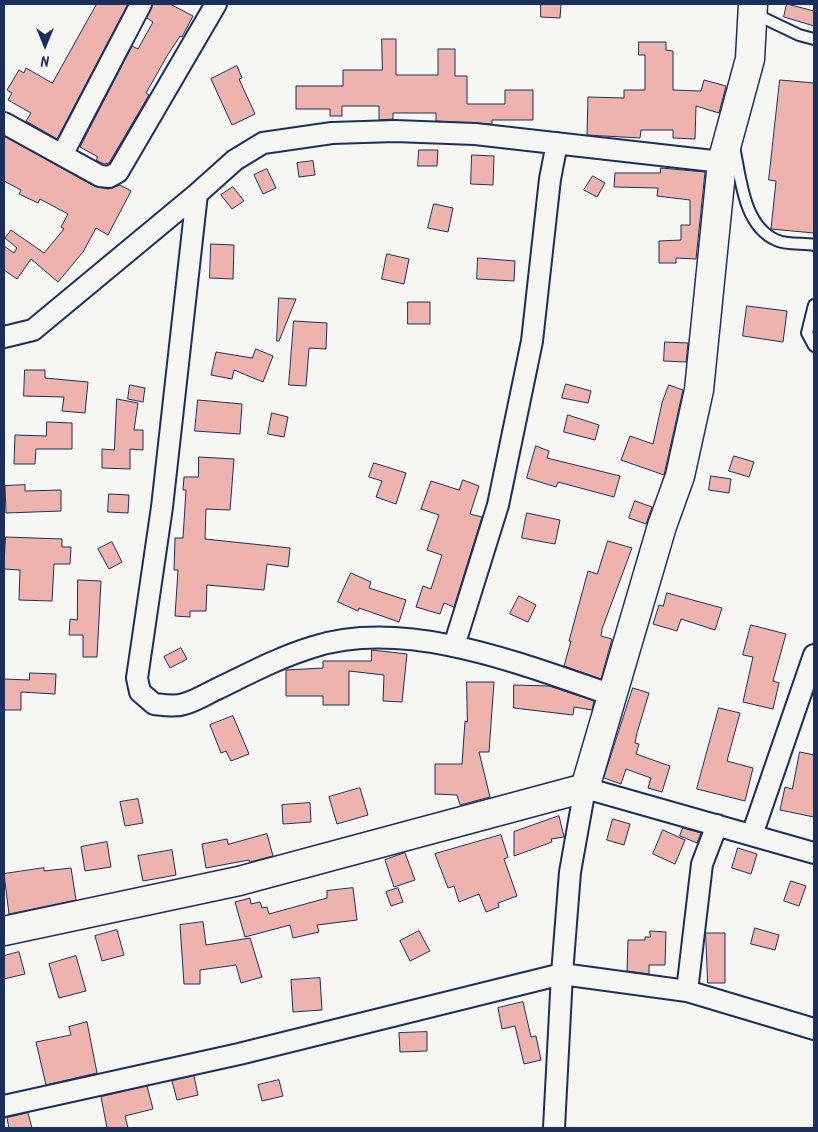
<!DOCTYPE html>
<html>
<head>
<meta charset="utf-8">
<style>
  body { margin:0 }
  #map { position:relative; width:818px; height:1132px; overflow:hidden; background:#f6f6f2; font-family:Kalam,sans-serif }
  canvas { display:block }
  .frame { position:absolute; inset:0; border:5px solid #1b2f5e; pointer-events:none }
  .north { position:absolute; left:20px; top:20px; width:50px; height:50px; -webkit-text-stroke:4px #f6f6f2; paint-order:stroke; rotate:180deg; font-size:14px; font-weight:700; line-height:20px; text-align:center; color:#1b2f5e }
  .north::after { content:''; display:block; margin:auto; width:18px; height:22px; background:#1b2f5e; clip-path:polygon(50% 0,100% 100%,50% 72%,0 100%) }
</style>
</head>
<body>
<div id="map">
<canvas width="818" height="1132"></canvas>
<div class="frame"></div>
<div class="north">N</div>
</div>
<script>
const ctx = document.querySelector('canvas').getContext('2d');
ctx.lineJoin = 'round';
function fill(path, color) { ctx.fillStyle = color; ctx.fill(path, 'evenodd'); }
function stroke(path, color, width, dash) { ctx.strokeStyle = color; ctx.lineWidth = width; ctx.lineCap = dash ? 'butt' : 'round'; ctx.setLineDash(dash || []); ctx.stroke(path); }
const building = new Path2D(`
  M 97,4 L 128,4 L 57,139 L 26,121 L 31,113 L 8,100 L 12,93 L 7,90 L 19,70 L 24,73 L 26,68 L 52,83 Z
  M 153,4 L 170,4 L 193,16 L 182,37 L 180,36 L 167,56 L 146,93 L 149,95 L 109,163 L 104,164 L 96,160 L 98,157 L 80,147 L 132,46 L 138,49 L 153,22 L 147,18 Z
  M 541,4 L 561,4 L 560,18 L 541,17 Z
  M 787,4 L 814,11 L 814,26 L 784,17 Z
  M 382,39 L 396,39 L 396,75 L 438,75 L 438,49 L 455,49 L 455,76 L 467,76 L 467,104 L 505,104 L 505,90 L 533,90 L 533,120 L 492,120 L 492,124 L 436,121 L 436,113 L 393,113 L 393,119 L 379,120 L 379,106 L 342,106 L 342,116 L 330,116 L 330,109 L 296,109 L 296,86 L 343,86 L 343,70 L 382,70 Z
  M 639,42 L 666,42 L 666,50 L 673,51 L 673,90 L 701,91 L 704,80 L 726,86 L 719,113 L 696,106 L 695,139 L 673,138 L 673,130 L 641,130 L 640,138 L 587,135 L 588,97 L 624,98 L 624,90 L 645,90 L 645,55 L 639,55 Z
  M 237,66 L 242,78 L 239,79 L 255,114 L 232,125 L 211,79 Z
  M 780,80 L 814,83 L 814,233 L 771,229 L 776,181 L 769,180 Z
  M 4,136 L 94,186 L 108,189 L 120,185 L 131,191 L 108,235 L 96,228 L 83,252 L 58,282 L 31,259 L 17,279 L 4,270 L 4,246 L 14,253 L 17,248 L 5,238 L 11,230 L 44,253 L 64,229 L 61,227 L 68,214 L 40,199 L 38,203 L 19,194 L 21,190 L 4,181 Z
  M 419,150 L 438,150 L 437,166 L 418,166 Z
  M 472,155 L 494,156 L 493,185 L 471,184 Z
  M 313,161 L 315,175 L 299,177 L 297,163 Z
  M 661,168 L 705,172 L 696,259 L 676,258 L 676,263 L 659,263 L 659,241 L 681,240 L 681,225 L 690,225 L 690,200 L 657,196 L 658,188 L 614,187 L 615,173 L 660,173 Z
  M 267,169 L 276,188 L 263,194 L 254,175 Z
  M 593,176 L 605,183 L 597,197 L 584,190 Z
  M 233,187 L 244,201 L 232,209 L 221,195 Z
  M 434,204 L 453,208 L 448,232 L 428,228 Z
  M 211,244 L 234,245 L 233,279 L 210,278 Z
  M 387,254 L 409,259 L 404,284 L 382,279 Z
  M 478,258 L 515,261 L 514,281 L 477,279 Z
  M 279,298 L 296,299 L 279,341 L 277,341 Z
  M 408,302 L 430,302 L 430,324 L 408,324 Z
  M 747,306 L 787,311 L 783,342 L 743,336 Z
  M 294,321 L 327,323 L 326,349 L 309,348 L 306,386 L 289,385 Z
  M 665,342 L 688,343 L 686,362 L 664,361 Z
  M 256,349 L 273,356 L 263,382 L 234,370 L 232,379 L 211,375 L 216,352 L 252,358 Z
  M 25,370 L 45,370 L 45,378 L 88,382 L 85,413 L 62,411 L 64,397 L 24,396 Z
  M 566,384 L 591,391 L 588,403 L 562,398 Z
  M 130,385 L 145,388 L 143,402 L 128,399 Z
  M 669,385 L 683,390 L 664,475 L 621,460 L 630,436 L 653,444 L 662,403 Z
  M 117,399 L 138,403 L 134,430 L 143,430 L 143,450 L 130,449 L 130,469 L 102,468 L 102,449 L 114,450 Z
  M 198,400 L 242,404 L 240,434 L 195,431 Z
  M 272,413 L 288,417 L 284,437 L 268,434 Z
  M 568,415 L 599,425 L 595,440 L 564,432 Z
  M 47,422 L 72,423 L 72,449 L 36,449 L 35,464 L 14,464 L 15,435 L 46,436 Z
  M 536,446 L 549,451 L 547,458 L 620,476 L 614,497 L 558,482 L 556,487 L 527,478 Z
  M 734,456 L 754,462 L 749,477 L 729,471 Z
  M 199,457 L 234,459 L 230,510 L 206,509 L 205,539 L 290,548 L 288,567 L 267,564 L 264,590 L 207,585 L 206,611 L 190,611 L 190,617 L 175,616 L 178,570 L 174,570 L 175,538 L 183,538 L 186,490 L 183,490 L 184,477 L 198,477 Z
  M 374,463 L 406,473 L 396,504 L 376,497 L 382,481 L 369,477 Z
  M 711,476 L 731,479 L 729,493 L 709,490 Z
  M 463,480 L 479,486 L 470,514 L 482,517 L 454,607 L 444,603 L 440,614 L 416,607 L 423,586 L 431,589 L 442,555 L 427,550 L 439,515 L 421,509 L 431,481 L 459,490 Z
  M 25,485 L 25,491 L 61,490 L 61,511 L 6,513 L 5,486 Z
  M 109,494 L 129,495 L 128,513 L 108,512 Z
  M 635,501 L 652,507 L 646,524 L 629,518 Z
  M 527,513 L 560,520 L 555,544 L 522,538 Z
  M 6,537 L 62,539 L 62,547 L 71,547 L 70,564 L 54,564 L 52,601 L 19,600 L 20,570 L 4,569 Z
  M 608,541 L 632,548 L 602,629 L 601,636 L 612,639 L 601,679 L 564,666 L 571,641 L 569,641 L 588,571 L 597,574 Z
  M 112,542 L 122,562 L 109,569 L 98,549 Z
  M 351,573 L 371,582 L 369,588 L 406,600 L 399,622 L 359,608 L 358,611 L 338,602 Z
  M 78,580 L 101,581 L 97,657 L 83,657 L 83,635 L 69,635 L 70,619 L 77,620 Z
  M 667,593 L 722,608 L 715,630 L 681,619 L 677,631 L 653,624 L 659,605 L 663,606 Z
  M 519,596 L 536,605 L 528,622 L 510,614 Z
  M 751,625 L 786,634 L 773,681 L 779,683 L 773,709 L 743,702 L 753,657 L 743,655 Z
  M 181,648 L 187,659 L 170,668 L 164,657 Z
  M 372,650 L 407,654 L 402,702 L 383,701 L 384,675 L 349,671 L 349,705 L 323,705 L 323,696 L 286,696 L 286,670 L 323,668 L 323,661 L 371,661 Z
  M 30,673 L 56,674 L 55,694 L 21,692 L 21,710 L 4,710 L 4,679 L 29,680 Z
  M 467,682 L 494,682 L 489,752 L 479,752 L 490,797 L 460,805 L 457,795 L 435,794 L 435,764 L 462,764 L 465,721 L 467,722 Z
  M 514,685 L 549,686 L 594,701 L 592,710 L 574,707 L 573,715 L 514,708 Z
  M 633,688 L 649,693 L 637,733 L 635,743 L 639,744 L 636,754 L 670,766 L 662,792 L 648,788 L 651,778 L 626,769 L 621,784 L 604,778 Z
  M 719,708 L 740,713 L 727,761 L 753,768 L 745,801 L 697,789 Z
  M 233,716 L 249,754 L 231,761 L 226,751 L 221,753 L 210,725 Z
  M 800,752 L 814,755 L 814,817 L 780,810 L 785,787 L 792,789 Z
  M 360,788 L 368,815 L 337,824 L 329,797 Z
  M 138,799 L 143,823 L 125,826 L 120,802 Z
  M 310,803 L 311,822 L 283,824 L 282,805 Z
  M 559,816 L 564,837 L 551,839 L 552,842 L 514,856 L 514,832 Z
  M 613,819 L 630,824 L 624,845 L 607,840 Z
  M 683,828 L 701,833 L 697,843 L 680,836 Z
  M 663,830 L 685,840 L 675,864 L 653,854 Z
  M 267,834 L 273,856 L 250,862 L 249,860 L 206,868 L 202,844 L 227,839 L 228,844 Z
  M 501,835 L 508,857 L 504,859 L 517,896 L 498,903 L 499,907 L 486,912 L 479,894 L 459,902 L 454,886 L 448,888 L 435,854 Z
  M 107,842 L 111,867 L 85,871 L 81,847 Z
  M 738,848 L 757,854 L 751,874 L 732,868 Z
  M 172,850 L 176,875 L 143,881 L 138,856 Z
  M 405,853 L 415,880 L 394,887 L 385,860 Z
  M 44,868 L 44,871 L 71,868 L 76,900 L 9,914 L 4,874 Z
  M 791,881 L 806,886 L 799,906 L 784,901 Z
  M 353,888 L 357,920 L 317,925 L 319,932 L 293,938 L 290,925 L 245,937 L 235,902 L 250,898 L 251,904 L 260,902 L 262,908 L 267,907 L 269,914 L 327,898 L 327,891 Z
  M 398,888 L 403,902 L 391,906 L 386,892 Z
  M 203,922 L 206,945 L 250,938 L 262,977 L 241,983 L 236,965 L 200,970 L 200,984 L 184,984 L 180,925 Z
  M 755,928 L 779,935 L 775,950 L 751,944 Z
  M 117,930 L 124,955 L 102,961 L 95,936 Z
  M 419,931 L 430,951 L 410,961 L 400,941 Z
  M 650,931 L 666,932 L 665,965 L 649,965 L 649,974 L 627,971 L 628,940 L 645,940 L 645,937 L 650,937 Z
  M 706,933 L 725,933 L 725,983 L 708,983 Z
  M 19,952 L 25,974 L 4,979 L 4,956 Z
  M 76,956 L 86,991 L 59,998 L 49,964 Z
  M 320,978 L 322,1010 L 293,1012 L 291,980 Z
  M 523,1002 L 531,1037 L 536,1036 L 541,1060 L 524,1064 L 515,1026 L 502,1029 L 498,1008 Z
  M 87,1022 L 97,1073 L 46,1085 L 36,1042 L 71,1035 L 69,1027 Z
  M 427,1032 L 427,1051 L 400,1052 L 399,1033 Z
  M 194,1076 L 198,1095 L 177,1100 L 172,1081 Z
  M 279,1080 L 283,1096 L 262,1101 L 258,1085 Z
  M 147,1086 L 153,1109 L 125,1116 L 128,1128 L 107,1128 L 101,1097 Z
  M 28,1113 L 32,1128 L 9,1128 L 7,1118 Z`);
fill(building, '#eeb3ac');
stroke(building, '#1b2f5e', 1);
const lane = new Path2D(`
  M 753,13 L 799,35 L 814,39
  M 734,147 C 741,178 743,225 776,240 C 786,245 803,243 814,245
  M 814,305 L 807,333 L 814,346`);
const street = new Path2D(`
  M 4,123 L 100,176 L 109,177 L 118,172 L 216,4
  M 62,155 L 141,4
  M 197,194 L 162,507 L 137,678 L 140,692 L 154,704 C 164,705 175,707 184,704 C 196,701 208,693 219,688 C 250,673 280,657 313,647 C 406,617 524,665 612,695
  M 4,337 L 33,330 L 197,194 L 235,160 L 263,143 L 332,133 L 395,131 L 475,134 L 722,162
  M 454,646 L 498,505 L 532,341 L 550,179 L 557,143
  M 752,835 L 814,655
  M 687,991 L 702,864 L 717,825
  M 4,1106 L 239,1054 L 562,974 L 687,991 L 814,1029
  M 554,1128 L 562,974 L 570,872 L 585,788 L 814,853`);
const secondary = new Path2D(`
  M 4,931 L 239,881 L 585,788 L 662,526 L 680,476 L 699,390 L 722,162 L 750,59 L 753,4`);
stroke(lane, '#1b2f5e', 14);
stroke(street, '#1b2f5e', 24);
stroke(secondary, '#1b2f5e', 31);
stroke(lane, '#f6f6f2', 10);
stroke(street, '#f6f6f2', 20);
stroke(secondary, '#f6f6f2', 28);
</script>
</body>
</html>
